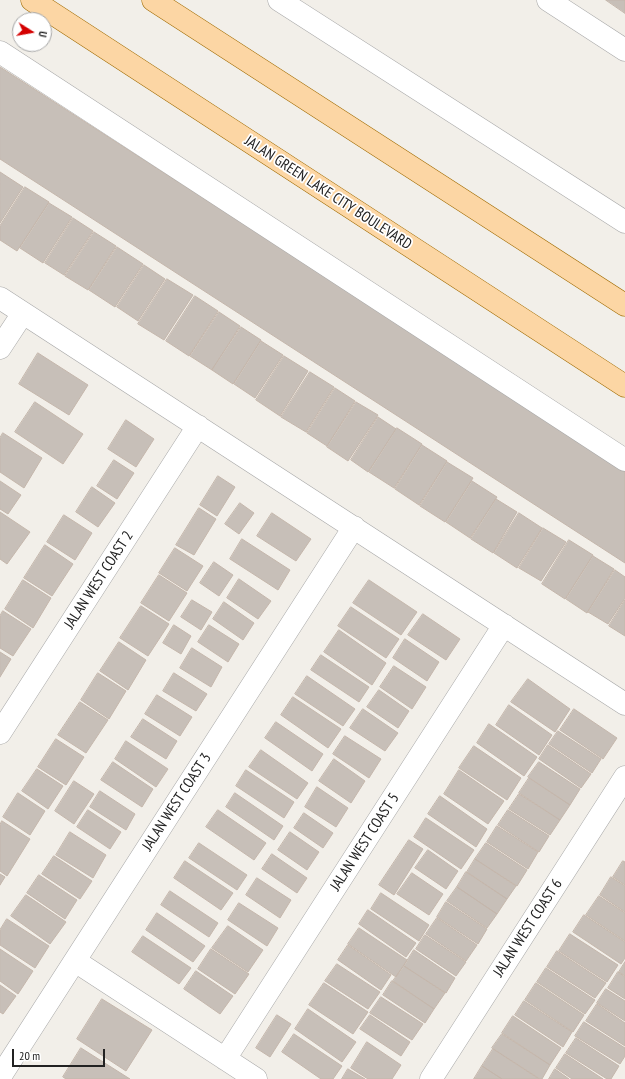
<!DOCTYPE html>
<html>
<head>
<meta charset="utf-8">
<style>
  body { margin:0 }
  #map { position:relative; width:625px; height:1079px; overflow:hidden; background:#f2efe9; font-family:"PT Sans Narrow",sans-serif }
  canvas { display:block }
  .north { position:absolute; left:12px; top:12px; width:40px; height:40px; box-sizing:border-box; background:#fff; border:1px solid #a7a7a7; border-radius:50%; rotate:101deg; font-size:11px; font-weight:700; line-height:16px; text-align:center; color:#222 }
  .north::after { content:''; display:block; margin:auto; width:14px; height:18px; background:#d40000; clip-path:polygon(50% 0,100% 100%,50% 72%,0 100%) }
  .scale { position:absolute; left:12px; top:1049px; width:93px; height:18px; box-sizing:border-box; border:2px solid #222; border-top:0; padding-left:5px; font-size:12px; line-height:14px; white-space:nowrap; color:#222; -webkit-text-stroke:3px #fff; paint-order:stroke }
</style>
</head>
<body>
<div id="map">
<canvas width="625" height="1079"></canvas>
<div class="north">U</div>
<div class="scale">20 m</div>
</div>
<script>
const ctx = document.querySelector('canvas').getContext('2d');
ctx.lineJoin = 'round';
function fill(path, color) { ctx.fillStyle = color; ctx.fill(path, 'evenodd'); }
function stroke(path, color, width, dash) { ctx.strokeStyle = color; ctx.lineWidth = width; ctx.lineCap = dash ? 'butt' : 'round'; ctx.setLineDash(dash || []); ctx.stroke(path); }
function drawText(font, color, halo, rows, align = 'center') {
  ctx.font = font + ' "PT Sans Narrow",sans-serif'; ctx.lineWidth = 3.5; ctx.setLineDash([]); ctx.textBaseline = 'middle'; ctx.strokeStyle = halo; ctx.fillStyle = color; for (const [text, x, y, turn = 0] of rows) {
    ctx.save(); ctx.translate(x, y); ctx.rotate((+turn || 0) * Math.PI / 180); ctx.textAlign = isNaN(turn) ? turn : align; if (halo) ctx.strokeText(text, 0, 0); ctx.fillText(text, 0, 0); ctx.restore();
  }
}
const building = new Path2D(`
  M 606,0 L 625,0 L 625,13 Z
  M 0,67 L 625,471 L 625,563 L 0,159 Z
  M 0,172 L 23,187 L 0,223 Z
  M 25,187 L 49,202 L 17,251 L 0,240 L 0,226 Z
  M 49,203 L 72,217 L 43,263 L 20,248 Z
  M 73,218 L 93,231 L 64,275 L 45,263 Z
  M 94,232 L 116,246 L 88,290 L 65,276 Z
  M 117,247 L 143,264 L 115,307 L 89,290 Z
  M 144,265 L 165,279 L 138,321 L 117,307 Z
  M 167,279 L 193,295 L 164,340 L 138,324 Z
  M 195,296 L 218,311 L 189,356 L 166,341 Z
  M 219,312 L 240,326 L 212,370 L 190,356 Z
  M 241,327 L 261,340 L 233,384 L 212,370 Z
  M 261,341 L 283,355 L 255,398 L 234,384 Z
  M 38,353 L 88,385 L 69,415 L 19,384 Z
  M 284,356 L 308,371 L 280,416 L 256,400 Z
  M 310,372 L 334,387 L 306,432 L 281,417 Z
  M 335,388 L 355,401 L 327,446 L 307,433 Z
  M 35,402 L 83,434 L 63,464 L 15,432 Z
  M 356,402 L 378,415 L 348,461 L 327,447 Z
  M 378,417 L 396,429 L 368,472 L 351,460 Z
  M 126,420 L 154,439 L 136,467 L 108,449 Z
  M 397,428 L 422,444 L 394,488 L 369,472 Z
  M 3,433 L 42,458 L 24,488 L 0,472 L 0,438 Z
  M 422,445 L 447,461 L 419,505 L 395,489 Z
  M 114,460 L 134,473 L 117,499 L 97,486 Z
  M 447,462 L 473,478 L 445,522 L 420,506 Z
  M 218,476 L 235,487 L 217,516 L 200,505 Z
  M 0,481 L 21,495 L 8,514 L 0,509 Z
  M 472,481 L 497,497 L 470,538 L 446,522 Z
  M 92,487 L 115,503 L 98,527 L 76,512 Z
  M 496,499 L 517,512 L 493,553 L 471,539 Z
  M 240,503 L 254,513 L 239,534 L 225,524 Z
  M 199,508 L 216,519 L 194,555 L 176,545 Z
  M 0,512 L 30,532 L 7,564 L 0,559 Z
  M 272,513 L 311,539 L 296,561 L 257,536 Z
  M 519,513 L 542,528 L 517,568 L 494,553 Z
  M 64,515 L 92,533 L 75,560 L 47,542 Z
  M 543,528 L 566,542 L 541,581 L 519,568 Z
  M 242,539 L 290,570 L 278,590 L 230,559 Z
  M 569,540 L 593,555 L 565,599 L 542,584 Z
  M 45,545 L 73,564 L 52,596 L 24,578 Z
  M 175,548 L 203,566 L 187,591 L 159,573 Z
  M 593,556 L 614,569 L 587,613 L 566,599 Z
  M 214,562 L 233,575 L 219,596 L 200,583 Z
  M 615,570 L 625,577 L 625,598 L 608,624 L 588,612 Z
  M 159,575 L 187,593 L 169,621 L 141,603 Z
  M 239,579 L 271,601 L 258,619 L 227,598 Z
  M 23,580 L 51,598 L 33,628 L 5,609 Z
  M 369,580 L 417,612 L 401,635 L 353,603 Z
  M 192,600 L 212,612 L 201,630 L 181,617 Z
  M 625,600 L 625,636 L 609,626 Z
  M 224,602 L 254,623 L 243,640 L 213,619 Z
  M 141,606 L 169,624 L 148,656 L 120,638 Z
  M 351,607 L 399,639 L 386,658 L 338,626 Z
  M 3,611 L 31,629 L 13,656 L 0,648 L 0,616 Z
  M 423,614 L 460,639 L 446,660 L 408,635 Z
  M 174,625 L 191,636 L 181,654 L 163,643 Z
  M 209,625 L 239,644 L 228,662 L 198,642 Z
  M 339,630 L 386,663 L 372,685 L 324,652 Z
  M 405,639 L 439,662 L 427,681 L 393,658 Z
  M 119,642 L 146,660 L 128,690 L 100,671 Z
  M 192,648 L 222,667 L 211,687 L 180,668 Z
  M 0,652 L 11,659 L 0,677 Z
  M 321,655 L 369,687 L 359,702 L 311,670 Z
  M 394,666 L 426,687 L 412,709 L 380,687 Z
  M 98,673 L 126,691 L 109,719 L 81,700 Z
  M 174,673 L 207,694 L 196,711 L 163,691 Z
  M 307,676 L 355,709 L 343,726 L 295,694 Z
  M 528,679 L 570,709 L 555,732 L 511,702 Z
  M 379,690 L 409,711 L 398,728 L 367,707 Z
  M 157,695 L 192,717 L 180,736 L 145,714 Z
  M 293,697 L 341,729 L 328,748 L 281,715 Z
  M 80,702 L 108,720 L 86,753 L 58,735 Z
  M 509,705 L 552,735 L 539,755 L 496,725 Z
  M 363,709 L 398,733 L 385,751 L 350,728 Z
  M 574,709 L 617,738 L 603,759 L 560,730 Z
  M 143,719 L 177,741 L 166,759 L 131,737 Z
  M 276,722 L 323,754 L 312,771 L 265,738 Z
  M 489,724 L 537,757 L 524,776 L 477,743 Z
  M 558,731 L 601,759 L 592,773 L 549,744 Z
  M 345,736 L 381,759 L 369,778 L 333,754 Z
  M 56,739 L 84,757 L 66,785 L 38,767 Z
  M 126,741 L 168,769 L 156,787 L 115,759 Z
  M 548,745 L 591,774 L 581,788 L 539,759 Z
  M 474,746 L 521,778 L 507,800 L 459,768 Z
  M 261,750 L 308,783 L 297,799 L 249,767 Z
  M 334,759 L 365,781 L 351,803 L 319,781 Z
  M 113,762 L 153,789 L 142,807 L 101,780 Z
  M 539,762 L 580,789 L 570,805 L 528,777 Z
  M 37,769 L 63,786 L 48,809 L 22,791 Z
  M 246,770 L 294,802 L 284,818 L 236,786 Z
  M 459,770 L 504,801 L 488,824 L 444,794 Z
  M 529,778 L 570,805 L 560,820 L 519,793 Z
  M 74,781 L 94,794 L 74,824 L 55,811 Z
  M 317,787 L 348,808 L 336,827 L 305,807 Z
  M 100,791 L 135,814 L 126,830 L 90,807 Z
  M 18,793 L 45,811 L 30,835 L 3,817 Z
  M 235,793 L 283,826 L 274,840 L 226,807 Z
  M 519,794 L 560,820 L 550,835 L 509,809 Z
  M 440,796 L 487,829 L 476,847 L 428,814 Z
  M 88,810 L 121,832 L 110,849 L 77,827 Z
  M 218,810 L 266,843 L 254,860 L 206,827 Z
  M 508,810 L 549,836 L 539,852 L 498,825 Z
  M 304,813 L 333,833 L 323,848 L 294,828 Z
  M 426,818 L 474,850 L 461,869 L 414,837 Z
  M 2,821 L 30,839 L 7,876 L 0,871 L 0,825 Z
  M 497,826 L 538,852 L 528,869 L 487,842 Z
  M 70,832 L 106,855 L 93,878 L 56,855 Z
  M 290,832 L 319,852 L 307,870 L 278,850 Z
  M 409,840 L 423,849 L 394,895 L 379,885 Z
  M 199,843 L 247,875 L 237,890 L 189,858 Z
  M 486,843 L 527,870 L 517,886 L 475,859 Z
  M 428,850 L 458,871 L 446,889 L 415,868 Z
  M 272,854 L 307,878 L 297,893 L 262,869 Z
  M 54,856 L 92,881 L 80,899 L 42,874 Z
  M 475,859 L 516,886 L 507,899 L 467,872 Z
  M 185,861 L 233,893 L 221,910 L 174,878 Z
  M 623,861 L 625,862 L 625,885 L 613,877 Z
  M 466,872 L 507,899 L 497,914 L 457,887 Z
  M 412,873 L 443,894 L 429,915 L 397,894 Z
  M 0,874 L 5,877 L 0,885 Z
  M 39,875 L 77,900 L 65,919 L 27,893 Z
  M 611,877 L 625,886 L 625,912 L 600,895 Z
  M 257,878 L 291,900 L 280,918 L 246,895 Z
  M 457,887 L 497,914 L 487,928 L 447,901 Z
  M 170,891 L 218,923 L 209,937 L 161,905 Z
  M 381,893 L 429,925 L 419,941 L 371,909 Z
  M 26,895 L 66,922 L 50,944 L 11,916 Z
  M 599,896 L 625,913 L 625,941 L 586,915 Z
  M 446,902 L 487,929 L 478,944 L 437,917 Z
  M 239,903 L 278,928 L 267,946 L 228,920 Z
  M 368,910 L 416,943 L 406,957 L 359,924 Z
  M 157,913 L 205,946 L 193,962 L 146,930 Z
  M 584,915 L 625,942 L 625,958 L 621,964 L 573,932 Z
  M 437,918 L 477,945 L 466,961 L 426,934 Z
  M 7,919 L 49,946 L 35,968 L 0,945 L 0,930 Z
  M 228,926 L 263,950 L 248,972 L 212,948 Z
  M 359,928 L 407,960 L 396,977 L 348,944 Z
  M 570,934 L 618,965 L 607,982 L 559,951 Z
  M 425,935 L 466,962 L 456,976 L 416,949 Z
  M 143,936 L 191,968 L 179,984 L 132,952 Z
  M 348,945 L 391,975 L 381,990 L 338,960 Z
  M 0,949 L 33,971 L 18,994 L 0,981 Z
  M 211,949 L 249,974 L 235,994 L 198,969 Z
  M 414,950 L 455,978 L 446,993 L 404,966 Z
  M 557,951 L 606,983 L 595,998 L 547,967 Z
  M 625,962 L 625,976 L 619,972 Z
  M 337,964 L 380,992 L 368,1009 L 325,981 Z
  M 404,966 L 445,993 L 434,1009 L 393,981 Z
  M 546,968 L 595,1000 L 585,1014 L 537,982 Z
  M 196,971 L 233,996 L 220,1014 L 184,989 Z
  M 618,972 L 625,977 L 625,999 L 608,988 Z
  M 392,981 L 434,1009 L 425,1023 L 383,995 Z
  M 324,983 L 368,1012 L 353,1034 L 309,1005 Z
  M 536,983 L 584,1015 L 573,1032 L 525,1000 Z
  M 0,985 L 16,996 L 3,1014 L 0,1012 Z
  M 606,989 L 625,1001 L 625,1021 L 597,1003 Z
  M 381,997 L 423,1024 L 412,1040 L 370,1013 Z
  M 102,999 L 152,1030 L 126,1071 L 77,1039 Z
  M 524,1001 L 572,1032 L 563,1047 L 515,1015 Z
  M 597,1004 L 625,1023 L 625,1046 L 586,1021 Z
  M 308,1009 L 356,1042 L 342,1062 L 295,1029 Z
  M 277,1015 L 291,1024 L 270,1057 L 256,1048 Z
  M 370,1015 L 410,1042 L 401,1056 L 360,1029 Z
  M 513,1016 L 561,1048 L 550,1065 L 502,1033 Z
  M 584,1022 L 625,1048 L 625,1056 L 620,1064 L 575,1036 Z
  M 294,1034 L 342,1066 L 333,1079 L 321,1079 L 282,1052 Z
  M 502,1034 L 550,1065 L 542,1079 L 540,1079 L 492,1048 Z
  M 576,1038 L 619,1066 L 611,1079 L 607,1079 L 566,1053 Z
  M 367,1042 L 401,1065 L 392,1079 L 368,1079 L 351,1068 Z
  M 81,1048 L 130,1079 L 66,1079 L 63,1077 Z
  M 493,1049 L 539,1079 L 502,1079 L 482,1066 Z
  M 565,1054 L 603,1079 L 572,1079 L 556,1068 Z
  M 482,1066 L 502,1079 L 474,1079 Z
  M 348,1069 L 365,1079 L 342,1079 Z
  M 555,1069 L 569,1079 L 549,1079 Z`);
fill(building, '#c7bfb8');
stroke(building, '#c4b6ab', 1);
const minor = new Path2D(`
  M 279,0 L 625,222
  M 548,0 L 625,50
  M 0,52 L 625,460
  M 0,298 L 625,704
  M 0,348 L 23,313
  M 0,733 L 198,426
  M 75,961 L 256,1079
  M 225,1059 L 504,625
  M 0,1077 L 354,527
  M 431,1079 L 625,777`);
const major = new Path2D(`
  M 32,0 L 625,386
  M 153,0 L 625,305`);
stroke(minor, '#a9a9a9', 23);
stroke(major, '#a06b00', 23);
stroke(minor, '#fff', 22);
stroke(major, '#fcd6a4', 22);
drawText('15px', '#222', '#fff', [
  ["JALAN GREEN LAKE CITY BOULEVARD",328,193,33],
  ["JALAN WEST COAST 2",99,580,-57],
  ["JALAN WEST COAST 3",177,802,-57],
  ["JALAN WEST COAST 5",365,842,-57],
  ["JALAN WEST COAST 6",528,928,-57]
]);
</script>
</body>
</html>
